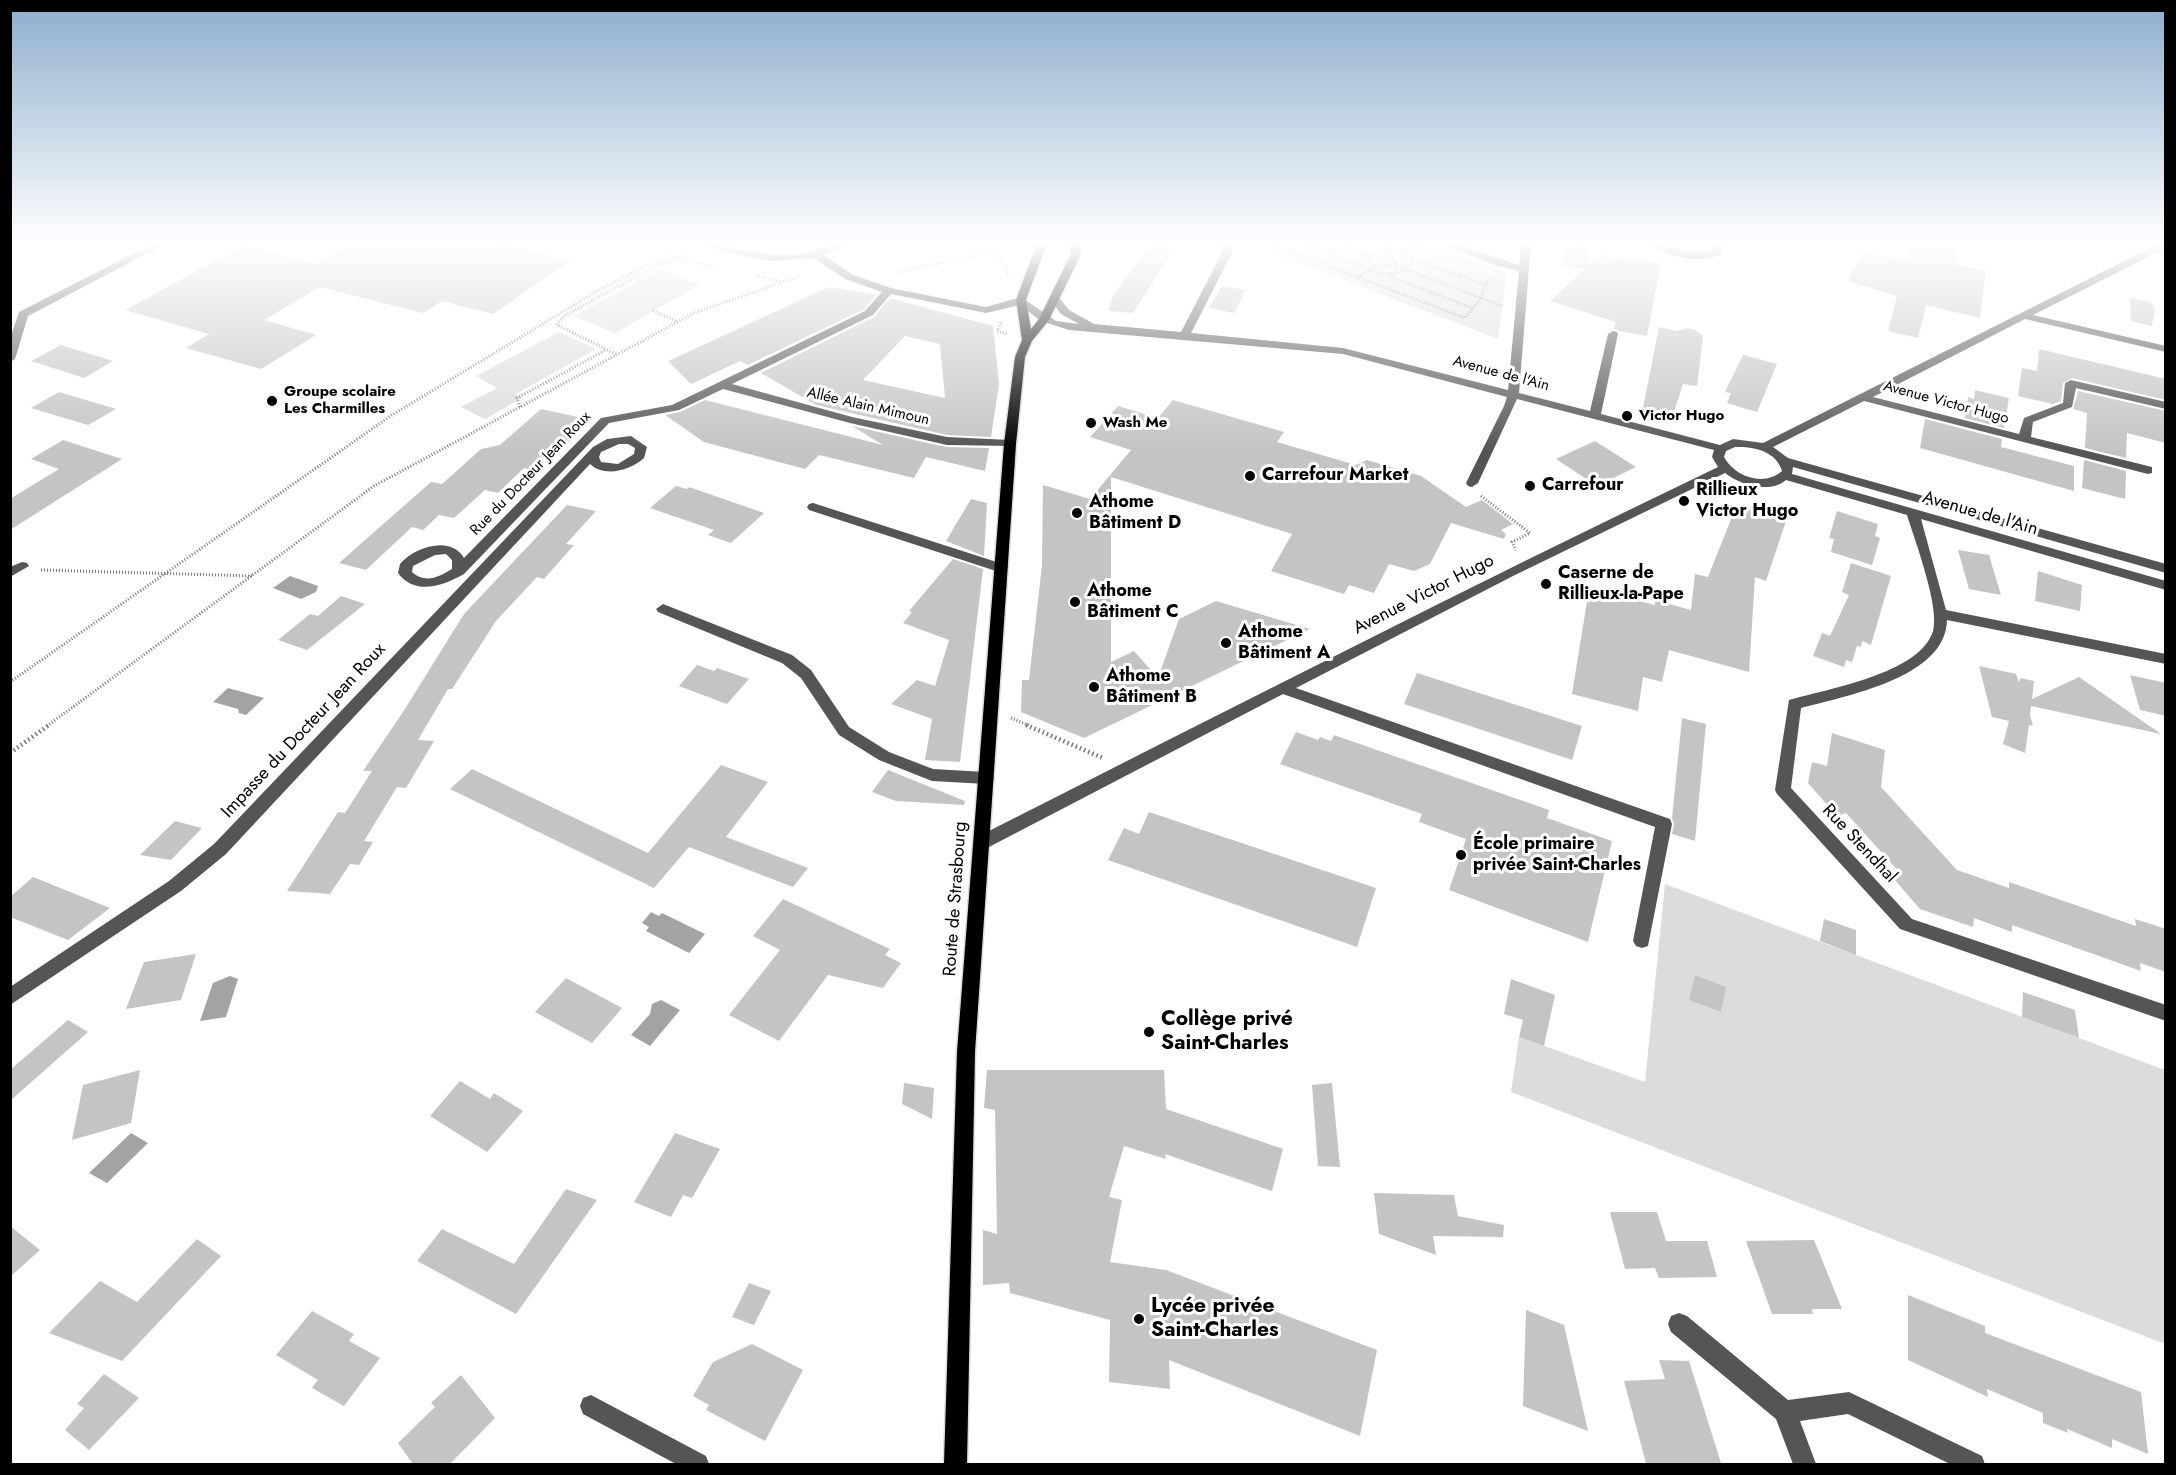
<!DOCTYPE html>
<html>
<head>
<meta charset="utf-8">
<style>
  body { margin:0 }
  #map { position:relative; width:2176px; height:1475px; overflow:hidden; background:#fff; font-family:Jost,sans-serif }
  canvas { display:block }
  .frame { position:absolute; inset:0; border:12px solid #000; pointer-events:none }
</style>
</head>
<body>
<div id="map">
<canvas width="2176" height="1475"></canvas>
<div class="frame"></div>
</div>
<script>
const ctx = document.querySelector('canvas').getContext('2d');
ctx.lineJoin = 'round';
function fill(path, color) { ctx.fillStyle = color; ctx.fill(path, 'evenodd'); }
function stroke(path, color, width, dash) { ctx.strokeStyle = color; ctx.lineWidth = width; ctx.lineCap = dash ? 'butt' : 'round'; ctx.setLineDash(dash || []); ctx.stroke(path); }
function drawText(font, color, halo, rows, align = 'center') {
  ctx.font = font + ' Jost,sans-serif'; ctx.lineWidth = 6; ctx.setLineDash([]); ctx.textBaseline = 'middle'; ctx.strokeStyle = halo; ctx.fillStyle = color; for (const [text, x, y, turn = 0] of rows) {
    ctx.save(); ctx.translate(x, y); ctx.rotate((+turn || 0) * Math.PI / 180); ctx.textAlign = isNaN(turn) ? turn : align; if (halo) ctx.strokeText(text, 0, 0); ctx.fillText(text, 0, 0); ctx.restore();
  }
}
fill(new Path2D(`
  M 1248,243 L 1427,243 L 1507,272 L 1498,339 Z
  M 659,269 L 700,285 L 615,333 L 574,316 Z
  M 559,332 L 596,349 L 516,394 L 522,398 L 485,419 L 461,407 L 497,388 L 476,376 Z
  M 1665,884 L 2165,1070 L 2165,1344 L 1511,1092 L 1519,1037 L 1645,1082 Z`), '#dcdcdc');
fill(new Path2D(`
  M 290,576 L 318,586 L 316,592 L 301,599 L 273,588 Z
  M 228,688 L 264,698 L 246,715 L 239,713 L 238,709 L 213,702 Z
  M 651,912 L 659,916 L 662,913 L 705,934 L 689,953 L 646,931 L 649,927 L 642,923 Z
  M 230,976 L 238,979 L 226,1017 L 200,1021 L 213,983 Z
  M 661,1000 L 680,1010 L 650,1046 L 631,1035 L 650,1014 L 652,1004 Z
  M 131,1133 L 148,1143 L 107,1183 L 89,1173 Z`), '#a3a3a3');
fill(new Path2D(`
  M 352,243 L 497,243 L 571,260 L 493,314 L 442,301 L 423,313 L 320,287 L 264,320 L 316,335 L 261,369 L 186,348 L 209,334 L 125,310 L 243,246 L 317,264 Z
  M 1909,243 L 1959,243 L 1956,265 L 1986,271 L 1980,318 L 1926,305 L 1918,338 L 1888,331 L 1897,296 L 1848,281 L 1862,252 L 1905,260 Z
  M 1564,244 L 1590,248 L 1589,265 L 1601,255 L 1661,263 L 1647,336 L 1619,331 L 1614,329 L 1616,322 L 1550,301 L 1585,269 L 1562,266 Z
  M 1150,245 L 1174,249 L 1133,313 L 1108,311 L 1113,296 Z
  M 1222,286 L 1246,290 L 1234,313 L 1209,308 Z
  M 829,287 L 876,295 L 864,309 L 748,365 L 740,361 L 691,384 L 668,361 Z
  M 890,298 L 993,326 L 999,384 L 991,437 L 947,435 L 816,405 L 761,373 L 874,317 ZM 905,336 L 940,344 L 945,398 L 863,380 Z
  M 2130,298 L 2151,302 L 2155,310 L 2152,326 L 2131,321 Z
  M 1659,327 L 1677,331 L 1687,328 L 1695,330 L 1703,336 L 1697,386 L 1683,384 L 1673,415 L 1643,408 Z
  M 61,345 L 113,361 L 84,378 L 31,361 Z
  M 2039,349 L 2166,379 L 2166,400 L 2072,378 L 2063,383 L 2061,401 L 2053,404 L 2018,396 L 2022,368 L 2037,371 Z
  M 1743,355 L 1777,364 L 1757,412 L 1727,403 L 1731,393 L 1725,392 Z
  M 1975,390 L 2009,398 L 2004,428 L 1960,417 L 1965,418 L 1968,397 L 1974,399 Z
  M 2078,391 L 2166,411 L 2166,443 L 2127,433 L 2126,458 L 2085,448 L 2087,413 L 2073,409 Z
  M 59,392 L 116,409 L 88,425 L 31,408 Z
  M 705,400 L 883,445 L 852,426 L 946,447 L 989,448 L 985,471 L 926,457 L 914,478 L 819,455 L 805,469 L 704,442 L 665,415 L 680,412 Z
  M 1173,400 L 1284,432 L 1277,442 L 1356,465 L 1367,460 L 1421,476 L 1466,507 L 1482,500 L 1513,524 L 1501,530 L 1506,534 L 1504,539 L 1451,523 L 1430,564 L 1414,571 L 1389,564 L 1374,593 L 1349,585 L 1344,594 L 1271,571 L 1292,534 L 1111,477 L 1111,662 L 1134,651 L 1158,678 L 1179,619 L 1216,601 L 1310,629 L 1084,738 L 1021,712 L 1022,680 L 1029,680 L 1042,565 L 1043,485 L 1090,499 L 1131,450 L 1090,437 L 1118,406 L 1158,418 Z
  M 541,409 L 592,420 L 552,458 L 546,456 L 531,470 L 524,468 L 498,493 L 485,490 L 454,518 L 439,515 L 423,530 L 412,527 L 366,570 L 339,563 L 431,482 L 442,484 L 481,449 L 500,445 Z
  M 1925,419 L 2002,439 L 2001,447 L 2074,466 L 2074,491 L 1920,448 Z
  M 63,440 L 122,459 L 10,530 L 10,499 L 59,469 L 31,459 Z
  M 1595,441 L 1636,467 L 1597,486 L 1556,459 Z
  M 2084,460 L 2126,471 L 2125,499 L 2082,488 Z
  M 676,486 L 687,489 L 689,487 L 764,513 L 731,543 L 708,535 L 714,530 L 650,508 Z
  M 971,499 L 987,503 L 984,556 L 946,541 Z
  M 567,505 L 596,511 L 566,544 L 574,545 L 544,579 L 537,577 L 496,621 L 452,689 L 448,689 L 418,740 L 434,741 L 406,788 L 397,787 L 364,841 L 373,842 L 359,865 L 350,864 L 330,894 L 287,891 L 338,812 L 345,813 L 372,771 L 363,771 L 403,712 L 464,614 Z
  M 1742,507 L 1786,521 L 1766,581 L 1755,577 L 1749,672 L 1669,650 L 1662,682 L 1643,677 L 1638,711 L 1572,694 L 1589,589 L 1655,605 L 1655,600 L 1691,610 L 1695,574 L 1708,577 L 1734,512 L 1740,513 Z
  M 1837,511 L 1878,524 L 1875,536 L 1880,538 L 1872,565 L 1831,552 L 1834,539 L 1829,538 Z
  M 1958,550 L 1989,555 L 2001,595 L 1969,589 Z
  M 953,559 L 983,569 L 960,762 L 925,760 L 932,719 L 891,704 L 917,680 L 935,686 L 949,640 L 903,623 L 912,612 L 909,611 Z
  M 1851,563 L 1891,576 L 1871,645 L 1862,641 L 1861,647 L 1857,646 L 1852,662 L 1846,660 L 1844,667 L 1813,656 L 1822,633 L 1830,636 L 1849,595 L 1842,592 Z
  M 2038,571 L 2082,585 L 2080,611 L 2035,601 Z
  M 341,596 L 365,604 L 307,650 L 278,640 L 310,614 L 318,616 Z
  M 697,665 L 714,671 L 717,668 L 749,679 L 727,704 L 679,686 Z
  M 1979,666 L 2016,674 L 2019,683 L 2020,678 L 2034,681 L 2032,699 L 2079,677 L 2161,734 L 2031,706 L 2030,715 L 2033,726 L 2029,725 L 2025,753 L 2003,744 L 2009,721 L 1992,717 Z
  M 1417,673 L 1582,726 L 1572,760 L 1404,704 Z
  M 2130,675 L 2166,683 L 2166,716 L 2140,710 Z
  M 1682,718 L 1706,724 L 1695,841 L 1672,834 L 1674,824 L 1672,818 Z
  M 1296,732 L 1318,740 L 1320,737 L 1331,741 L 1334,735 L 1549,810 L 1547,818 L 1612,841 L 1588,942 L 1449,890 L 1466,839 L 1419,822 L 1422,814 L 1280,764 Z
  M 1832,733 L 1885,750 L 1881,787 L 1957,870 L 2009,888 L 2009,882 L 2136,926 L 2135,919 L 2166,929 L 2166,972 L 2140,963 L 2141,971 L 2012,925 L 2012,932 L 1974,918 L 1973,927 L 1920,909 L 1893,878 L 1902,875 L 1846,813 L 1837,816 L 1808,783 L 1812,762 L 1827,766 Z
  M 721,765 L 768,782 L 726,837 L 808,868 L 793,887 L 689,847 L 654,888 L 450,789 L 472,769 L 648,853 Z
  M 888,770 L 965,801 L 964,805 L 896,801 L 872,792 Z
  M 1149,812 L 1376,888 L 1357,947 L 1108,860 L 1124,828 L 1139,834 Z
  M 175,821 L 202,828 L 171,860 L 140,855 Z
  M 33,877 L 110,908 L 68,940 L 10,917 L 10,897 Z
  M 783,899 L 890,949 L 885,955 L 901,963 L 883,988 L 828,975 L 779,1041 L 729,1015 L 780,950 L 753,936 Z
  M 1824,919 L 1856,930 L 1856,955 L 1820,941 Z
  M 196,954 L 181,1000 L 126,1009 L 144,962 Z
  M 1695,975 L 1726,987 L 1721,1012 L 1689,1000 Z
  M 566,978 L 622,1008 L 592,1043 L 535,1012 Z
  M 1511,979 L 1555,995 L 1544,1046 L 1519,1037 L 1523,1020 L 1504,1014 Z
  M 2023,992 L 2075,1010 L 2079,1038 L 2022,1017 Z
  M 68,1020 L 88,1032 L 10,1101 L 10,1070 Z
  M 140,1070 L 131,1123 L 72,1140 L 83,1085 Z
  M 987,1070 L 1164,1070 L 1166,1109 L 1283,1149 L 1272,1191 L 1165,1154 L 1166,1159 L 1124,1146 L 1109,1197 L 1122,1200 L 1110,1262 L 1166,1270 L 1377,1350 L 1360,1436 L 1169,1360 L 1170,1389 L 1109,1382 L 1110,1320 L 1010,1293 L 1009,1283 L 983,1285 L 983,1230 L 997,1234 L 995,1110 L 984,1108 Z
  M 460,1081 L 490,1099 L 494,1093 L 523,1111 L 487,1152 L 430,1116 Z
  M 904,1083 L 934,1088 L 932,1119 L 902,1104 Z
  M 1332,1083 L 1340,1167 L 1318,1166 L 1312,1085 Z
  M 675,1133 L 720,1149 L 692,1198 L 683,1195 L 671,1217 L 634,1202 Z
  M 566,1189 L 597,1200 L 516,1314 L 417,1261 L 442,1229 L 514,1264 Z
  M 1374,1193 L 1454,1195 L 1458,1216 L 1504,1225 L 1503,1237 L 1433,1236 L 1436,1255 L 1379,1234 Z
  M 1610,1212 L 1657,1212 L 1666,1241 L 1707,1241 L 1717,1277 L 1659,1278 L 1655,1268 L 1625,1269 Z
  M 10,1226 L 40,1250 L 10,1277 Z
  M 197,1239 L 221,1256 L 122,1361 L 49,1333 L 100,1281 L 137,1302 Z
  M 1814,1240 L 1842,1309 L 1812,1309 L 1813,1314 L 1772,1314 L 1746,1241 Z
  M 749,1283 L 771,1291 L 754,1325 L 732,1317 Z
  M 1908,1295 L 1985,1326 L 1985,1333 L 2141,1392 L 2148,1454 L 2112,1439 L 2112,1448 L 2067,1429 L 2068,1433 L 2043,1423 L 2043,1413 L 1987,1389 L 1988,1397 L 1908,1360 Z
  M 1526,1310 L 1564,1325 L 1588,1431 L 1523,1406 Z
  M 312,1311 L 354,1334 L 349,1341 L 380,1358 L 344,1406 L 312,1388 L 318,1380 L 276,1355 Z
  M 752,1344 L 803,1370 L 765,1441 L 706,1410 L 709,1405 L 693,1396 L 713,1362 Z
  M 1659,1360 L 1689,1361 L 1721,1463 L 1646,1463 L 1624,1381 L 1665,1379 Z
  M 104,1374 L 139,1398 L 89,1450 L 65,1430 L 84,1408 L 77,1404 Z
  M 461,1375 L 495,1418 L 450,1464 L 413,1464 L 398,1443 L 435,1407 L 431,1403 Z`), '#c4c4c4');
const major = new Path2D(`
  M 1037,243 L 1047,243 L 1026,300 L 1031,329 L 1039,319 L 1071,254 L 1070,243 L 1080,243 L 1081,254 L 1049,320 L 1032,341 L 1025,357 L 1016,444 L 975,1052 L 967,1464 L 944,1464 L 957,1052 L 1004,444 L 1015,357 L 1022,340 L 1016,300 Z`);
stroke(major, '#dbdbdb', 3);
stroke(new Path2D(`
  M 289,243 L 292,248
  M 992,243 L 1009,275
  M 1278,243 L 1276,246 L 1465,318 L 1481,298 L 1489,277
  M 1300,243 L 1369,269
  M 1336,243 L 1370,256
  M 1405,243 L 1427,251
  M 1375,255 L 1386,255 L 1396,261 L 1395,265 L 1374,266 L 1368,259 Z
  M 673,257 L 669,249 L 677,243
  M 676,258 L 716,267
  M 1413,259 L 1486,285
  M 1394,265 L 1502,306
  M 1368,270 C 1385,276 1402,277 1413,260 L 1405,254 L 1373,243
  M 898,273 C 932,260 970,264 1001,243
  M 756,275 L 780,281
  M 1389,276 L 1472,308
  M 1358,278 L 1374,266
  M 653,311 L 677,321
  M 1001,323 L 997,331 L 1007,334
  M 616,354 L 557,325 L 564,316 L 652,268 L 678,259
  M 520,407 L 517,398 L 606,350
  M 1481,496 L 1530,533 L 1512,542 L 1516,550
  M 41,570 L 252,576
  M 10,682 L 392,415 L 597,291 L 646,266 L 687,255
  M 1011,718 L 1030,726
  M 47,726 L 374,486 L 692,314 L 799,276`), '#777', 3, [1, 2]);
stroke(new Path2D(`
  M 1026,725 L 1103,758
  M 10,753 L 49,725`), '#777', 4.5, [1.5, 3]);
fill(new Path2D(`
  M 154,243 L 167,243 L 28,316 L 15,359 L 10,362 L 10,339 L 19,312 Z
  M 693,243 C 725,243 755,256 788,255 C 810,255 830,243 853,243 L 824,255 L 853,275 L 891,288 L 986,307 L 1021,297 L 1056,321 L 1079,324 L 1061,314 L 1049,298 L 1054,295 L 1058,296 L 1069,310 L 1094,324 L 1181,332 L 1222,253 L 1223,243 L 1233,243 L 1232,253 L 1191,333 L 1343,348 L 1508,390 L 1519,271 L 1495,265 L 1438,243 L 1453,243 L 1519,265 L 1521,243 L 1531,243 L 1519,393 L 1590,411 L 1608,334 L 1613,331 L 1617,332 L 1618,334 L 1601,414 L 1720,445 L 1733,439 L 1763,443 L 2160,243 L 2166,243 L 2166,248 L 2033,315 L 2166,346 L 2166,352 L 2025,319 L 1873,397 L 2019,434 L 2024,418 L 2063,403 L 2065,383 L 2071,380 L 2166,402 L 2166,409 L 2076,388 L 2072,407 L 2033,422 L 2031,437 L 2152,467 L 2152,473 L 2148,474 L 1864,401 L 1773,447 L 1788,458 L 2166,564 L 2166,573 L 1793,467 L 1792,474 L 2166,581 L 2166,590 L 1921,519 L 1946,610 L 2166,654 L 2166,664 L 1947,620 C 1946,678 1845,696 1801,708 L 1791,788 L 1912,919 L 2166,1005 L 2166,1021 L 1900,929 L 1777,794 L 1775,790 L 1789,700 C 1826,689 1920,674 1933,631 C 1940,607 1915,541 1907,515 L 1786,480 C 1770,494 1740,485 1725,473 L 1513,576 L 1296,688 L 1670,819 L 1672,824 L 1648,946 L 1642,948 L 1636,946 L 1633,941 L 1655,827 L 1283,694 L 989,847 L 983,849 L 977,847 L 975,842 L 977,837 C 1224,712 1468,587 1718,467 L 1712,457 L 1714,450 L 1517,399 L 1478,483 L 1472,487 L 1468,486 L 1466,483 L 1504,406 L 1507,397 L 1343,354 L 1069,330 L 1041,321 L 1020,305 L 986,313 L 891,294 L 873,315 L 732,384 L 852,417 L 947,437 L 1010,440 L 1014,442 L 1014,446 L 947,445 L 850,423 L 723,389 L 679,410 L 609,423 L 464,574 C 443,586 415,596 398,573 L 400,564 C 414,547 451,535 464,558 L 601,418 L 672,405 L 865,311 L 882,292 L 845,279 L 814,258 L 773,261 L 738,255 ZM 1735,447 C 1754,446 1776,451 1782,471 C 1764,487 1735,477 1724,457 L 1726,451 ZM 446,554 L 452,560 L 452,569 C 439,577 425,584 412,572 L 413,566 L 435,555 Z
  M 1647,243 C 1670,243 1689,256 1712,251 L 1712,247 L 1705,243 L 1719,243 L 1722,246 L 1722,253 C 1703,266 1664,256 1647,243 Z
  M 631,436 L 647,447 L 644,458 C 631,470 605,478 590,464 L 226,854 L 181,891 L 10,1005 L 10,987 L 169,881 L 214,844 L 593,447 L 607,439 ZM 619,444 L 628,444 L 635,448 L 634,454 L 618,464 L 601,462 L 599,457 L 601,452 Z
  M 813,503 L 1006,565 L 1008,568 L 1006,571 L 996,571 L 809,510 L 807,507 L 809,504 Z
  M 22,562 L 27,563 L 29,566 L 10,577 L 10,567 Z
  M 663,604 L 792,655 L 811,670 L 849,727 L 889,752 L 933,769 L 986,772 L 991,774 L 994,778 L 991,782 L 986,784 L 932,781 L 879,760 L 839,735 L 801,678 L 782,663 L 658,612 L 656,609 Z
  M 1679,1313 L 1687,1316 L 1788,1400 L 1849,1392 L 1982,1456 L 1985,1464 L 1950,1464 L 1848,1414 L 1800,1421 L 1816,1464 L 1793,1464 L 1776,1419 L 1671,1332 L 1668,1324 L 1671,1316 Z
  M 591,1395 L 706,1456 L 709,1464 L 676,1464 L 583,1414 L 580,1406 L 583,1398 Z`), '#555');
fill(major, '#000');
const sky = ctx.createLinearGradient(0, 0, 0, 450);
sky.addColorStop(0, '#8cadcc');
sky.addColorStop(0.54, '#fff');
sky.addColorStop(1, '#ffffff00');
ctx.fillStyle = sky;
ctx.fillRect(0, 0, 2176, 450);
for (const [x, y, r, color] of [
  [272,401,6,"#000"],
  [1627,416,6,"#000"],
  [1091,423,6,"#000"],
  [1250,476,6,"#000"],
  [1530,486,6,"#000"],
  [1684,501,6,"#000"],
  [1077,513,6,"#000"],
  [1546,584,6,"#000"],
  [1075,602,6,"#000"],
  [1226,643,6,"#000"],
  [1094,687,6,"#000"],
  [1461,855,6,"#000"],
  [1149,1032,6,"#000"],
  [1139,1319,6,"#000"]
]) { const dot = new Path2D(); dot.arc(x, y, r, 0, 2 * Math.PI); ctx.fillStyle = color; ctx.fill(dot); stroke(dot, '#fff', 2); }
drawText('15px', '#000', '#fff', [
  ["Avenue de l'Ain",1501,374,15],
  ["Avenue Victor Hugo",1946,403,15],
  ["Allée Alain Mimoun",868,407,13],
  ["Rue du Docteur Jean Roux",531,474,-46]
]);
drawText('bold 15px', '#000', '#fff', [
  ["Groupe scolaire",284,392],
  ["Les Charmilles",284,409],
  ["Victor Hugo",1639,416],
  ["Wash Me",1103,423]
], 'left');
drawText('bold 18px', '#000', '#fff', [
  ["Carrefour Market",1262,476],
  ["Carrefour",1542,486],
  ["Rillieux",1696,491],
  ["Victor Hugo",1696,512],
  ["Athome",1089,503],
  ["Bâtiment D",1089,524],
  ["Caserne de",1558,574],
  ["Rillieux-la-Pape",1558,595],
  ["Athome",1087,592],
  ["Bâtiment C",1087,613],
  ["Athome",1238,633],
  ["Bâtiment A",1238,654],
  ["Athome",1106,677],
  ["Bâtiment B",1106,698],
  ["École primaire",1473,845],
  ["privée Saint-Charles",1473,866]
], 'left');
drawText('18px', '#000', '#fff', [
  ["Avenue de l'Ain",1980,514,16],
  ["Avenue Victor Hugo",1424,595,-27],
  ["Impasse du Docteur Jean Roux",304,731,-47],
  ["Rue Stendhal",1859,844,47],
  ["Route de Strasbourg",956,899,-86]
]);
drawText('bold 21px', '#000', '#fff', [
  ["Collège privé",1161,1020],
  ["Saint-Charles",1161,1044],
  ["Lycée privée",1151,1307],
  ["Saint-Charles",1151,1331]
], 'left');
</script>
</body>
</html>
